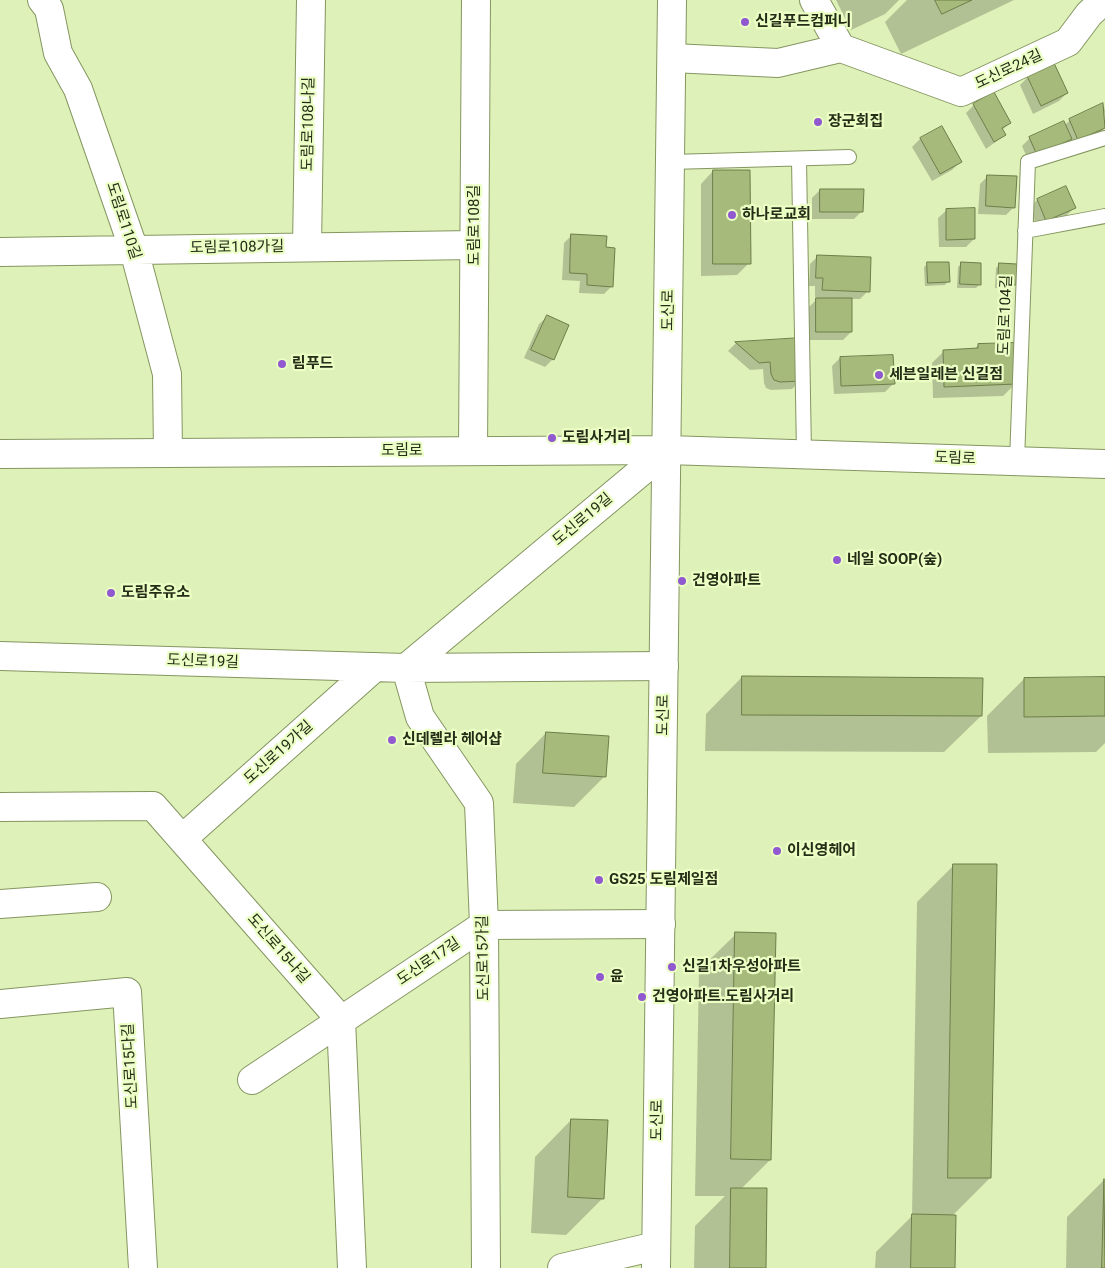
<!DOCTYPE html>
<html>
<head>
<meta charset="utf-8">
<style>
  body { margin:0 }
  canvas { display:block; background:#def1b8 }
</style>
</head>
<body>
<canvas width="1105" height="1268"></canvas>
<script>
const ctx = document.querySelector('canvas').getContext('2d');
ctx.lineJoin = 'round';
function fill(path, color) { ctx.fillStyle = color; ctx.fill(path, 'evenodd'); }
function stroke(path, color, width, dash) { ctx.strokeStyle = color; ctx.lineWidth = width; ctx.lineCap = dash ? 'butt' : 'round'; ctx.setLineDash(dash || []); ctx.stroke(path); }
function drawText(font, color, halo, rows, align = 'center') {
  ctx.font = font + ' Roboto,"Noto Sans KR",sans-serif'; ctx.lineWidth = 4.5; ctx.setLineDash([]); ctx.textBaseline = 'middle'; ctx.strokeStyle = halo; ctx.fillStyle = color; for (const [text, x, y, turn = 0] of rows) {
    ctx.save(); ctx.translate(x, y); ctx.rotate((+turn || 0) * Math.PI / 180); ctx.textAlign = isNaN(turn) ? turn : align; if (halo) ctx.strokeText(text, 0, 0); ctx.fillText(text, 0, 0); ctx.restore();
  }
}
fill(new Path2D(`
  M 836,0 L 899,0 L 885,14 L 851,30 Z
  M 907,0 L 1014,0 L 901,54 L 885,22 Z
  M 1028,77 L 1067,93 L 1059,101 L 1033,114 L 1020,85 Z
  M 993,94 L 1010,123 L 1002,130 L 1005,135 L 986,149 L 966,113 L 974,105 Z
  M 1103,105 L 1105,110 L 1103,132 L 1070,147 L 1068,142 L 1063,147 L 1029,162 L 1022,146 L 1030,138 L 1065,125 L 1070,120 Z
  M 941,128 L 960,162 L 952,170 L 932,181 L 912,147 L 920,139 Z
  M 713,171 L 749,263 L 737,275 L 701,276 L 701,184 Z
  M 988,176 L 1014,207 L 1006,215 L 978,214 L 980,184 Z
  M 1066,188 L 1074,208 L 1066,216 L 1038,228 L 1029,208 L 1037,200 Z
  M 820,190 L 862,211 L 854,219 L 812,219 L 812,198 Z
  M 947,210 L 974,239 L 966,247 L 939,247 L 938,218 Z
  M 572,235 L 605,249 L 612,286 L 604,294 L 579,293 L 580,281 L 562,280 L 564,243 Z
  M 818,256 L 868,291 L 860,299 L 851,299 L 851,332 L 843,340 L 808,340 L 809,307 L 818,298 L 815,297 L 815,286 L 809,286 L 810,264 Z
  M 962,263 L 979,285 L 976,288 L 957,288 L 958,267 Z
  M 928,264 L 948,281 L 945,285 L 925,286 L 924,267 Z
  M 1000,265 L 1015,285 L 1011,288 L 995,288 L 996,268 Z
  M 547,317 L 553,359 L 545,367 L 524,358 L 539,324 Z
  M 800,339 L 800,381 L 792,389 L 771,390 L 766,388 L 764,383 L 763,369 L 750,370 L 728,351 L 736,343 Z
  M 978,345 L 1015,384 L 1003,396 L 933,398 L 932,363 L 944,351 L 974,350 Z
  M 840,358 L 893,384 L 885,392 L 834,394 L 832,366 Z
  M 742,677 L 981,716 L 944,752 L 705,751 L 706,714 Z
  M 1105,678 L 1105,743 L 1096,752 L 988,753 L 987,716 L 1024,679 Z
  M 546,733 L 605,776 L 574,807 L 513,803 L 516,764 Z
  M 954,865 L 990,1178 L 952,1216 L 953,1268 L 875,1268 L 876,1252 L 912,1216 L 917,902 Z
  M 736,934 L 770,1160 L 741,1189 L 764,1268 L 694,1268 L 695,1226 L 725,1196 L 695,1196 L 699,970 Z
  M 571,1120 L 603,1198 L 566,1235 L 531,1233 L 535,1157 Z
  M 1104,1180 L 1105,1268 L 1066,1268 L 1067,1217 Z`), '#0003');
const building = new Path2D(`
  M 935,0 L 972,0 L 942,14 Z
  M 1054,63 L 1068,93 L 1041,106 L 1027,76 Z
  M 994,92 L 1011,123 L 1002,128 L 1006,135 L 994,142 L 973,104 Z
  M 1103,103 L 1105,128 L 1078,140 L 1069,119 Z
  M 1064,121 L 1072,139 L 1037,155 L 1029,137 Z
  M 942,126 L 962,162 L 940,174 L 920,138 Z
  M 713,170 L 750,170 L 751,264 L 713,264 Z
  M 987,175 L 1017,176 L 1015,208 L 986,206 Z
  M 1066,186 L 1076,208 L 1046,221 L 1037,199 Z
  M 820,189 L 864,189 L 863,212 L 820,212 Z
  M 975,208 L 975,239 L 946,240 L 946,209 Z
  M 571,234 L 607,236 L 606,247 L 615,248 L 613,287 L 587,285 L 587,274 L 570,273 Z
  M 817,255 L 871,257 L 870,292 L 822,290 L 823,278 L 816,278 Z
  M 927,262 L 949,262 L 950,282 L 928,283 Z
  M 961,262 L 981,263 L 981,285 L 960,284 Z
  M 999,263 L 1017,264 L 1016,285 L 998,285 Z
  M 816,298 L 852,298 L 852,332 L 816,332 Z
  M 547,315 L 569,325 L 554,360 L 531,350 Z
  M 801,338 L 801,381 L 780,382 L 774,380 L 771,374 L 770,362 L 759,363 L 735,342 Z
  M 1015,343 L 1016,384 L 944,387 L 943,350 L 978,348 L 978,344 Z
  M 893,355 L 895,384 L 841,386 L 840,357 Z
  M 742,676 L 983,678 L 982,716 L 742,715 Z
  M 1105,677 L 1105,716 L 1024,717 L 1024,678 Z
  M 546,732 L 609,736 L 606,777 L 543,773 Z
  M 953,864 L 997,864 L 991,1178 L 948,1178 Z
  M 735,932 L 776,933 L 771,1160 L 731,1159 Z
  M 571,1119 L 608,1120 L 604,1199 L 568,1197 Z
  M 1104,1179 L 1105,1268 L 1102,1268 Z
  M 731,1188 L 767,1188 L 766,1268 L 730,1268 Z
  M 912,1214 L 956,1215 L 955,1268 L 911,1268 Z`);
fill(building, '#a5ba7b');
stroke(building, '#6d7e49', 1);
const service = new Path2D(`
  M 799,159 L 804,454
  M 671,162 L 849,157
  M 1025,231 L 1105,216
  M 1017,461 L 1028,162 L 1105,138`);
const minor = new Path2D(`
  M 42,0 L 49,9 L 58,53 L 78,89 L 134,250 L 167,374 L 168,453
  M 814,0 L 841,48
  M 841,48 L 961,92 L 1068,42 L 1089,14 L 1104,0
  M 672,58 L 778,63 L 841,48
  M 307,247 L 311,0
  M 0,252 L 474,245
  M 473,450 L 476,0
  M 0,656 L 406,668 L 664,666
  M 0,807 L 153,806 L 341,1020 L 352,1268
  M 182,839 L 375,667
  M 0,904 L 97,897
  M 0,1004 L 127,992 L 143,1268
  M 252,1080 L 484,925 L 661,924
  M 486,1268 L 484,925 L 479,803 L 420,717 L 406,668 L 667,450
  M 562,1268 L 656,1246`);
const secondary = new Path2D(`
  M 0,454 L 667,450 L 1105,464
  M 656,1268 L 672,0`);
stroke(service, '#859661', 16);
stroke(minor, '#859661', 30);
stroke(secondary, '#859661', 30);
stroke(service, '#fff', 14);
stroke(minor, '#fff', 28);
stroke(secondary, '#fff', 28);
for (const [x, y, r, color] of [
  [745,22,5,"#9159d0"],
  [818,122,5,"#9159d0"],
  [732,215,5,"#9159d0"],
  [282,364,5,"#9159d0"],
  [879,375,5,"#9159d0"],
  [552,438,5,"#9159d0"],
  [837,560,5,"#9159d0"],
  [682,581,5,"#9159d0"],
  [111,593,5,"#9159d0"],
  [392,740,5,"#9159d0"],
  [777,851,5,"#9159d0"],
  [599,880,5,"#9159d0"],
  [672,967,5,"#9159d0"],
  [600,977,5,"#9159d0"],
  [642,997,5,"#9159d0"]
]) { const dot = new Path2D(); dot.arc(x, y, r, 0, 2 * Math.PI); ctx.fillStyle = color; ctx.fill(dot); stroke(dot, '#ebffc5', 2); }
drawText('bold 15px', '#262d17', '#ebffc5', [
  ["신길푸드컴퍼니",755,22],
  ["장군회집",828,122],
  ["하나로교회",742,215],
  ["림푸드",292,364],
  ["세븐일레븐 신길점",889,375],
  ["도림사거리",562,438],
  ["네일 SOOP(숲)",847,560],
  ["건영아파트",692,581],
  ["도림주유소",121,593],
  ["신데렐라 헤어샵",402,740],
  ["이신영헤어",787,851],
  ["GS25 도림제일점",609,880],
  ["신길1차우성아파트",682,967],
  ["윤",610,977],
  ["건영아파트.도림사거리",652,997]
], 'left');
drawText('15px', '#262d17', '#ebffc5', [
  ["도신로24길",1009,70,-25],
  ["도림로108나길",309,124,-89],
  ["도림로110길",123,221,72],
  ["도림로108길",475,225,-90],
  ["도림로108가길",237,248,-1],
  ["도신로",669,310,-89],
  ["도림로104길",1006,315,-88],
  ["도림로",402,451],
  ["도림로",955,459,2],
  ["도신로19길",583,520,-40],
  ["도신로19길",203,662,2],
  ["도신로",664,715,-89],
  ["도신로19가길",279,753,-42],
  ["도신로15나길",278,949,49],
  ["도신로15가길",484,958,-91],
  ["도신로17길",429,962,-34],
  ["도신로15다길",131,1066,-93],
  ["도신로",658,1120,-89]
]);
</script>
</body>
</html>
